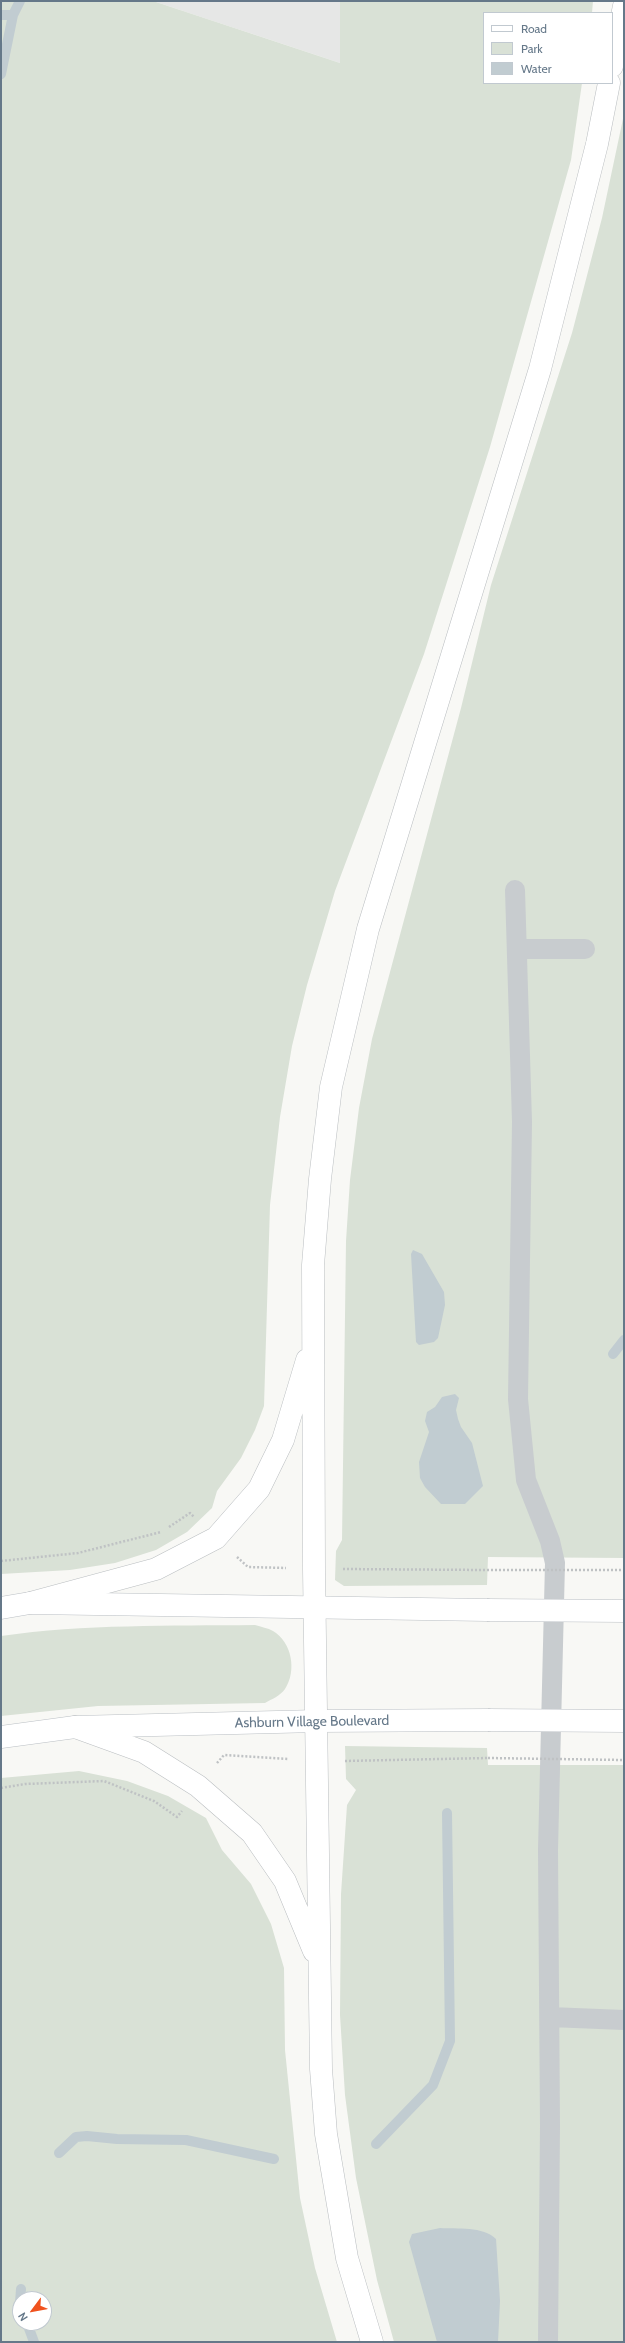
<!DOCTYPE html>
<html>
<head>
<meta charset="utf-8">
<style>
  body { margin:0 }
  #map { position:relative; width:625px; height:2343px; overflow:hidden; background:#f8f8f5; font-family:Cabin,sans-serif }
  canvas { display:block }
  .frame { position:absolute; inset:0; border:2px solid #657889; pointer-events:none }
  .legend { position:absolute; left:483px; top:12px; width:130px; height:72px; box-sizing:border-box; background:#fff; border:1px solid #c1c9d0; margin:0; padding:5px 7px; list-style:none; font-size:12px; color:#657889 }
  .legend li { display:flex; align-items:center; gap:8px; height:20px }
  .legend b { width:20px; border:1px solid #c1c9d0 }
  .north { position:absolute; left:12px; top:2291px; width:40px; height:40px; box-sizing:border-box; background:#fff; border:1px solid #c1c9d0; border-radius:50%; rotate:238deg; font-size:11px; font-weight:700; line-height:16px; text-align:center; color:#657889 }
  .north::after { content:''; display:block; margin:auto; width:14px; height:18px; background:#f0521e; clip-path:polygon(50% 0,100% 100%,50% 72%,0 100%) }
</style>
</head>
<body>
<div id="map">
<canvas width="625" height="2343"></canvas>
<div class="frame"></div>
<ul class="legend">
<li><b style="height:5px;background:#fff"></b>Road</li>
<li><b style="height:11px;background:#d9e1d6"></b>Park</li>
<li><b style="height:11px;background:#c1ccd1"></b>Water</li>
</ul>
<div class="north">N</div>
</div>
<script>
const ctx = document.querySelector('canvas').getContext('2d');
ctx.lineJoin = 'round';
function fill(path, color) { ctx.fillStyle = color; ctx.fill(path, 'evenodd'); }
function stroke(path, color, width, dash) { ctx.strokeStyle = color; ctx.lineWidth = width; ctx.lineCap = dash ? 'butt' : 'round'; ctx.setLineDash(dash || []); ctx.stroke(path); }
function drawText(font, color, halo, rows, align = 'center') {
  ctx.font = font + ' Cabin,sans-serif'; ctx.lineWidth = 4; ctx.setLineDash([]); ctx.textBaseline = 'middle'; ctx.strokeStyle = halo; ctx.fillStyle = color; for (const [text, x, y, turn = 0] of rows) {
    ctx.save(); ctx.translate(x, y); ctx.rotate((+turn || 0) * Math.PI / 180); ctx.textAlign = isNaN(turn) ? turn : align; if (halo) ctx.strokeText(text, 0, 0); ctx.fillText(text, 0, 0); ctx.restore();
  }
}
fill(new Path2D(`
  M 153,1 L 340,1 L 340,63 Z`), '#e6e7e6');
fill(new Path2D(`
  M 1,1 L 153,1 L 340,63 L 340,1 L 593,1 L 592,13 L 484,13 L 484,83 L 582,83 L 571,160 L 490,447 L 424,654 L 335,891 L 307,985 L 292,1046 L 280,1117 L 270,1205 L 264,1406 L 255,1430 L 241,1458 L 217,1491 L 212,1508 L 187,1532 L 156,1550 L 115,1563 L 70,1570 L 1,1574 Z
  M 624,114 L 624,1558 L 488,1557 L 487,1585 L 344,1586 L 335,1580 L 336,1551 L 342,1540 L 346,1241 L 350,1180 L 359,1108 L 372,1039 L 461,708 L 491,585 L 572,333 L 602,218 Z
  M 255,1625 C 261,1627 268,1628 273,1631 C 292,1642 297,1671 285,1689 C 280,1696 272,1699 265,1703 L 98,1706 L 1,1716 L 1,1636 C 85,1624 170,1626 255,1625 Z
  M 345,1746 L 487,1748 L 488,1765 L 624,1765 L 624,2342 L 394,2342 L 377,2280 L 356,2178 L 345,2095 L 340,2015 L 341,1894 L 347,1805 L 356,1790 L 346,1779 Z
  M 79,1771 L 127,1781 L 168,1796 L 206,1818 L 222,1850 L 251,1884 L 271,1924 L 284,1968 L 285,2050 L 300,2198 L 315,2268 L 337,2342 L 1,2342 L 1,1778 ZM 20,2299 L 44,2299 L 44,2323 L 20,2323 Z`), '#d9e1d6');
fill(new Path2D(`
  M 413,1250 L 422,1254 L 444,1292 L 445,1305 L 438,1338 L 434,1342 L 419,1345 L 416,1342 L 411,1254 Z
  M 455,1394 L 459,1398 L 456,1410 L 458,1419 L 461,1427 L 472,1443 L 483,1486 L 465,1504 L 441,1504 L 425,1487 L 420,1478 L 419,1462 L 429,1432 L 425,1421 L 427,1412 L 435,1407 L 442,1397 Z
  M 440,2228 C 457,2229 483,2226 496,2239 L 500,2301 L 498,2342 L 437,2342 L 409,2242 L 412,2234 Z`), '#c1ccd1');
stroke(new Path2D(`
  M 1,15 L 13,15
  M 1,74 L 13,15 L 20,1
  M 613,1354 L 624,1340
  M 376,2144 L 433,2085 L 450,2041 L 447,1813
  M 59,2153 L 76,2137 L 87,2136 L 117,2139 L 186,2140 L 274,2159
  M 20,2303 L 21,2289
  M 27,2323 L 34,2342`), '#c1ccd1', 10);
const secondary = new Path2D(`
  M 1,1608 L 30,1603 L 487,1610
  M 1,1737 L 75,1727 L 317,1721 L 488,1720`);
const highway = new Path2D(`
  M 612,66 L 624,6
  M 30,1603 L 156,1569 L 216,1538 L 259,1489 L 283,1440 L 307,1360
  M 75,1727 L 144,1752 L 198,1786 L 252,1833 L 285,1881 L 314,1951
  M 372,2342 L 347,2258 L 326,2134 L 321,2069 L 314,1569 L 313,1265 L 320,1179 L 331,1087 L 368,929 L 540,369 L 597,144 L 609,83`);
stroke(secondary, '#babfc4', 23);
stroke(highway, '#babec1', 23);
stroke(new Path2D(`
  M 169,1527 L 190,1513 L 194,1517
  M 237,1557 L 248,1567 L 286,1568
  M 1,1561 L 78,1553 L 161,1532
  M 343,1569 L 487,1570
  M 345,1761 L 488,1758
  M 217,1763 L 224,1755 L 288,1759
  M 1,1788 L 25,1784 L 104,1781 L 154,1801 L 177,1817 L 182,1811`), '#bfc2c4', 2.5, [2, 2]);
stroke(new Path2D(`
  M 515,890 L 522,1122 L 518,1399 L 526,1480 L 550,1541 L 555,1563 L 548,1850 L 550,2126 L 548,2342
  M 517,949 L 585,949
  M 550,2017 L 624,2020`), '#c8cccf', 20);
stroke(secondary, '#fff', 22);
stroke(highway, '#fff', 22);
const secondaryBridge = new Path2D(`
  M 487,1610 L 624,1611
  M 488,1720 L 624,1721`);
stroke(secondaryBridge, '#babfc4', 23, []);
stroke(new Path2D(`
  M 487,1570 L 624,1570
  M 488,1758 L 624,1760`), '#bfc2c4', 2.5, [2, 2]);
stroke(secondaryBridge, '#fff', 22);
drawText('14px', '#657889', '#fff', [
  ["Ashburn Village Boulevard",312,1722,-1]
]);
</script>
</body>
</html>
